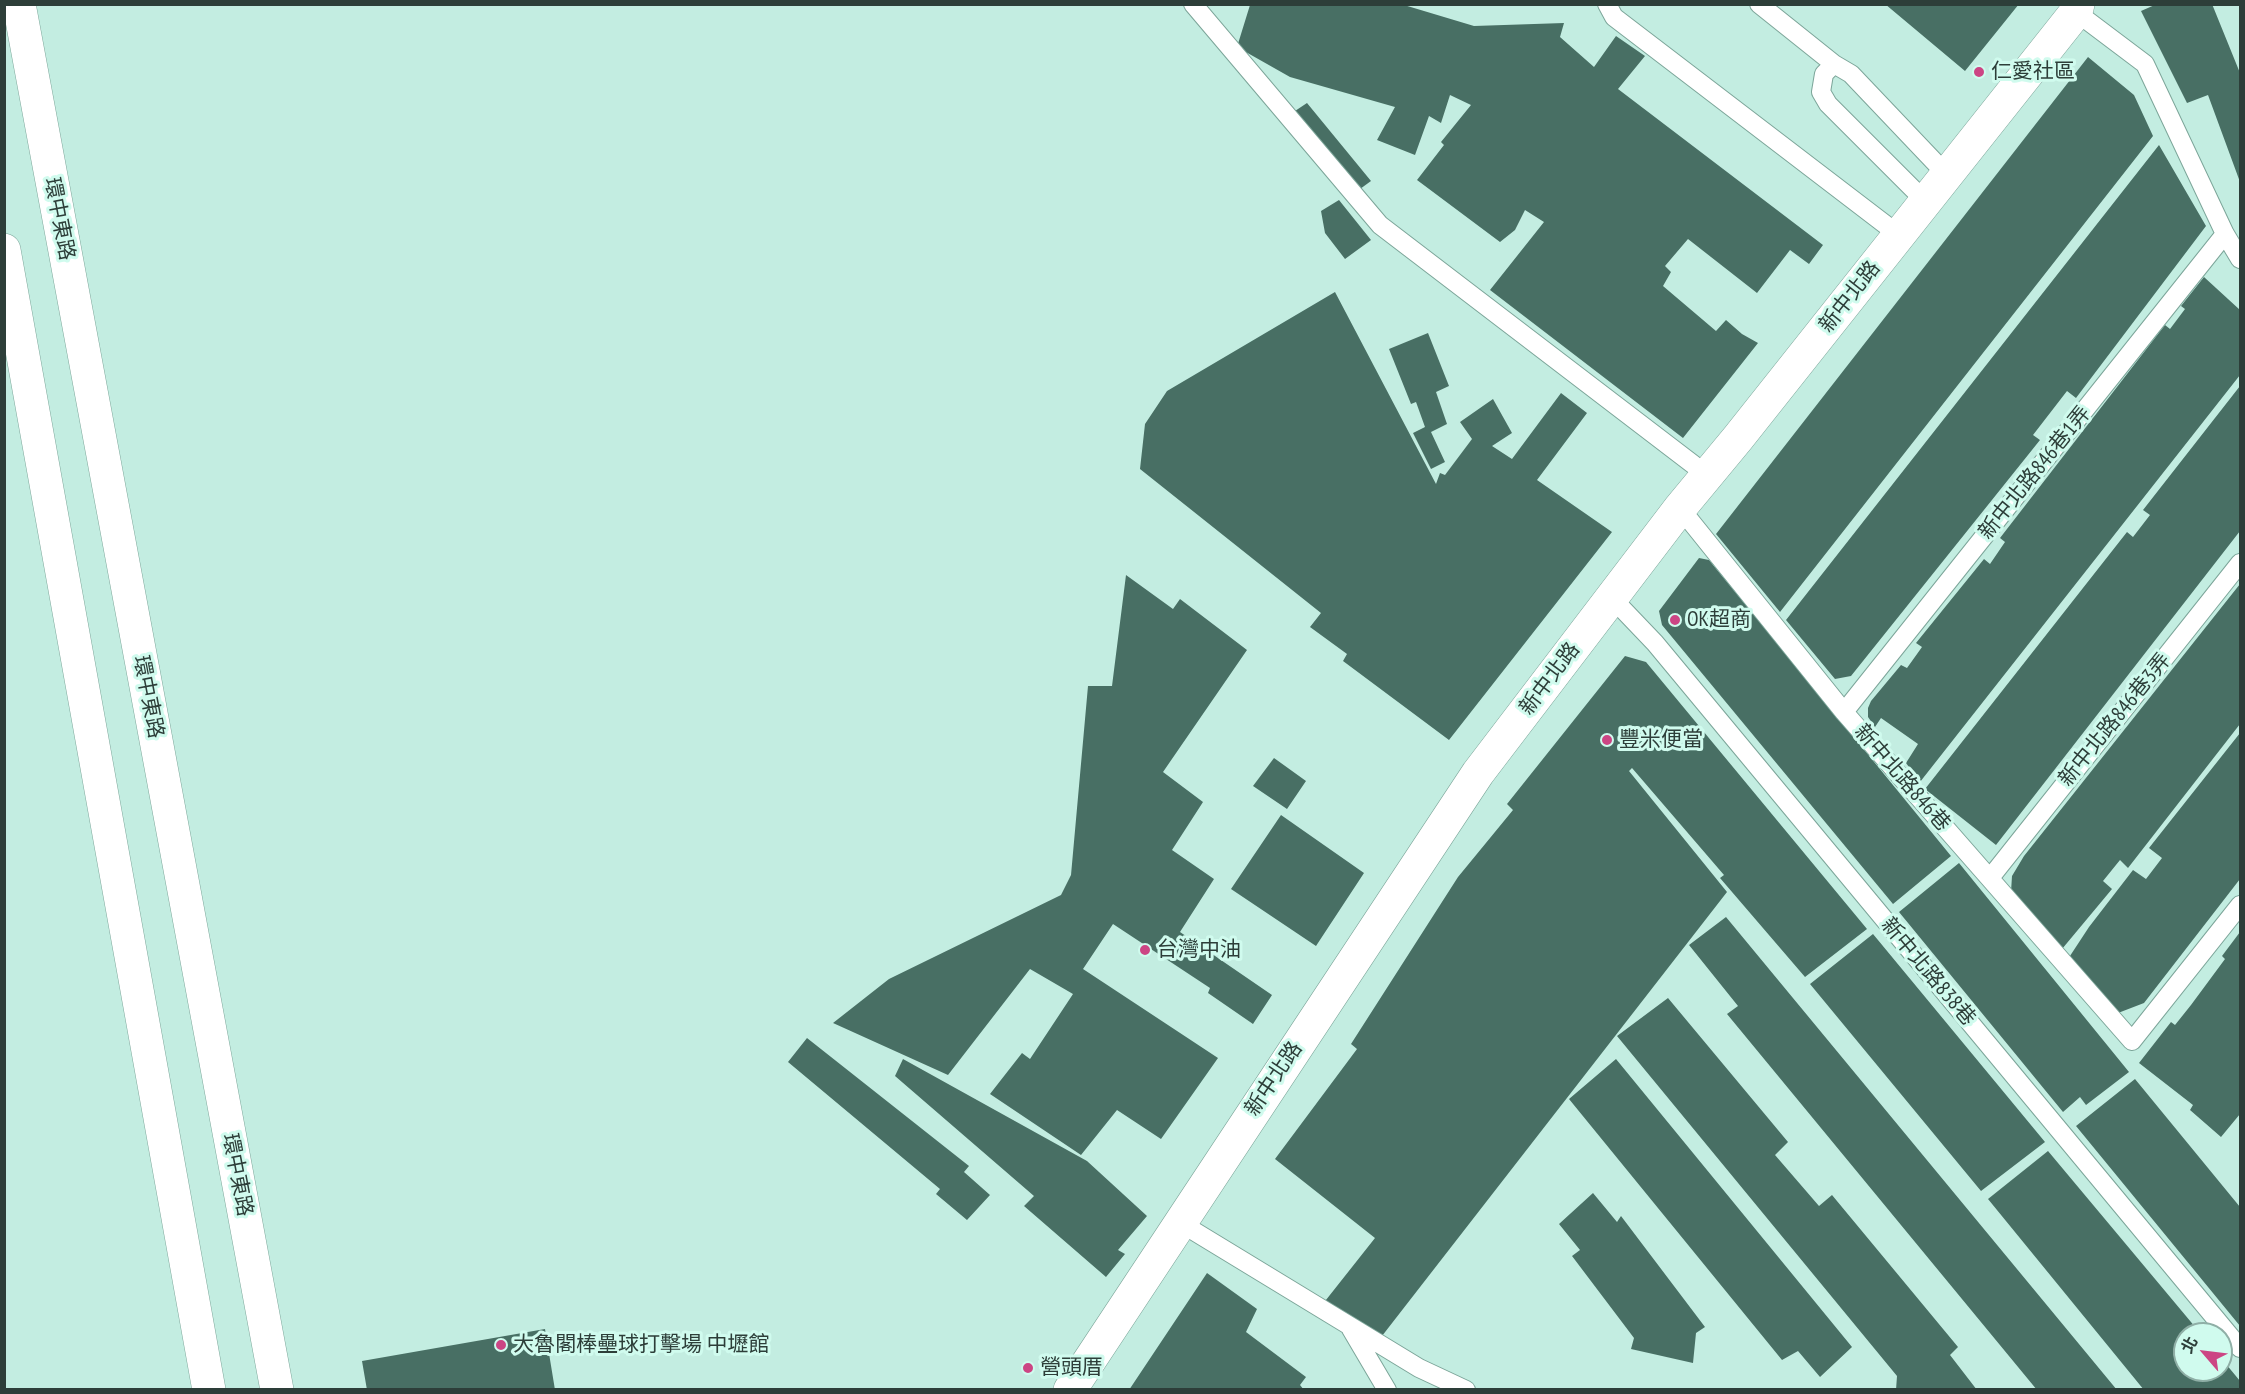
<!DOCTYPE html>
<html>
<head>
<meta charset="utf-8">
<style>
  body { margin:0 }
  #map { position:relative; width:2245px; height:1394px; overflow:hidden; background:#c3ede1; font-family:"PT Sans Narrow","Noto Sans TC",sans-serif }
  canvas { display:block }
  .frame { position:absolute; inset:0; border:6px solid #2d3e39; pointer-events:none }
  .north { position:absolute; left:2173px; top:1322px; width:60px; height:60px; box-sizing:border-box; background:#d0fbee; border:2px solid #8fafa6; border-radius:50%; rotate:298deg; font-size:16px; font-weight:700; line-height:24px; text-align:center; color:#2d3e39 }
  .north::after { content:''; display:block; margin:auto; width:21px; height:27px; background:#cc4584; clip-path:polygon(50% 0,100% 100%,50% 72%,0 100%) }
</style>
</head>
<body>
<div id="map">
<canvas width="2245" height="1394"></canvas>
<div class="frame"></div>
<div class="north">北</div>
</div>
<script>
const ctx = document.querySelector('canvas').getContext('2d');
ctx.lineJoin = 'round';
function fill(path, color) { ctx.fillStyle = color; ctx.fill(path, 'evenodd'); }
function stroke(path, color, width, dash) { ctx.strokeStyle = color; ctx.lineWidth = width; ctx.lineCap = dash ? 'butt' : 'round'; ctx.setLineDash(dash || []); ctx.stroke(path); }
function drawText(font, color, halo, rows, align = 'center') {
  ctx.font = font + ' "PT Sans Narrow","Noto Sans TC",sans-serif'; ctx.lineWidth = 6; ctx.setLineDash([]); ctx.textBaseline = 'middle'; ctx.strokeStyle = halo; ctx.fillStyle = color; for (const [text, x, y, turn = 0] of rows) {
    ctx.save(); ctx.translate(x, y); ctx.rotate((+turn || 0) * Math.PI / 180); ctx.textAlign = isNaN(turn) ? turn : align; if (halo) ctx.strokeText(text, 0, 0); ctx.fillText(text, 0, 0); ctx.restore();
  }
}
fill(new Path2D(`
  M 1885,4 L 2019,4 L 1965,71 Z
  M 2157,4 L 2212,4 L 2240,73 L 2240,182 L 2208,95 L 2187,103 L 2141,11 Z
  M 1250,5 L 1404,5 L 1474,26 L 1564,23 L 1560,37 L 1594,67 L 1616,36 L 1645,56 L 1618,89 L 1823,245 L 1809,264 L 1790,250 L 1757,293 L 1688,239 L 1665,266 L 1671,272 L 1663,286 L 1716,331 L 1726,320 L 1742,334 L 1758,343 L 1683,438 L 1490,290 L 1544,222 L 1525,210 L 1515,230 L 1500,242 L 1417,180 L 1444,145 L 1441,142 L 1471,105 L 1450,95 L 1441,123 L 1429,116 L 1415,155 L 1377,140 L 1395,107 L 1290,77 L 1237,47 Z
  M 2088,57 L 2134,95 L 2153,136 L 1780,612 L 1716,534 Z
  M 1307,103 L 1371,181 L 1360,189 L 1295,111 Z
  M 2159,145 L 2206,226 L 2076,398 L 2067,391 L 2033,435 L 2040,440 L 1851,676 L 1835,679 L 1786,620 Z
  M 1339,200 L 1371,240 L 1345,259 L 1325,233 L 1321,211 Z
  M 2204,277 L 2240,310 L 2240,375 L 1920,782 L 1906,763 L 1918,744 L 1881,718 L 1875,727 L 1868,717 L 1868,708 L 1871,701 L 1901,665 L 1907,668 L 1922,647 L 1916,643 L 1984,559 L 1990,564 L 2005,542 L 2000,538 L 2165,325 L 2170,329 L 2185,309 L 2181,306 Z
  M 1335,292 L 1436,484 L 1440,473 L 1445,475 L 1472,439 L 1460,422 L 1493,399 L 1512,433 L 1492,446 L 1512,459 L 1561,393 L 1587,413 L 1537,480 L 1612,532 L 1449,740 L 1343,661 L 1347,654 L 1310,627 L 1321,613 L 1140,469 L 1145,424 L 1167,391 Z
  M 1428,333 L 1449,386 L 1436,392 L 1447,424 L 1431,432 L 1445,462 L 1431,469 L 1413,433 L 1425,427 L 1416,402 L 1411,404 L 1389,349 Z
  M 2240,386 L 2240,531 L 1996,845 L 1925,789 L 2127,532 L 2133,537 L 2150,515 L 2143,510 Z
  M 1699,558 L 1709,560 L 1951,856 L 1893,904 L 1662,625 L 1659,611 Z
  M 1126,575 L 1173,609 L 1180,599 L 1247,650 L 1163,772 L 1203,802 L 1172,850 L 1214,879 L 1180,932 L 1272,995 L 1253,1024 L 1208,993 L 1210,988 L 1113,924 L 1083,969 L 1218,1058 L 1161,1139 L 1117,1110 L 1081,1155 L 990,1094 L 1022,1053 L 1030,1059 L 1073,994 L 1030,969 L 948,1075 L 833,1023 L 889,979 L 1061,895 L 1071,875 L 1088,686 L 1112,686 Z
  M 2240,584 L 2240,724 L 2128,868 L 2120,860 L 2103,881 L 2112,889 L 2062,949 L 2011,892 L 2012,876 L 2024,856 Z
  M 1625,656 L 1646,662 L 1867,929 L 1805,977 L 1720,878 L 1724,875 L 1632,768 L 1629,771 L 1727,892 L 1375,1345 L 1322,1305 L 1375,1238 L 1275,1159 L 1357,1049 L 1351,1044 L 1458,877 L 1513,810 L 1507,804 Z
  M 2240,733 L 2240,879 L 2144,1003 L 2118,1013 L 2068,959 L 2089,927 L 2133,870 L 2146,879 L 2162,858 L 2149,848 Z
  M 1274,758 L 1306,781 L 1287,809 L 1253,786 Z
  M 1281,815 L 1364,873 L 1316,946 L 1231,889 Z
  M 1959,863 L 2129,1072 L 2086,1105 L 2080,1097 L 2063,1112 L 1899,912 Z
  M 1726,917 L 2117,1390 L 2037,1390 L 1727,1014 L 1738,1006 L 1689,945 Z
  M 2240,932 L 2240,1114 L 2221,1137 L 2190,1110 L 2193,1105 L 2139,1063 L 2171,1022 L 2175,1025 L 2191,1005 L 2225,959 L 2222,956 Z
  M 1873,934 L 2045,1142 L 1981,1191 L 1810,984 Z
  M 1668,998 L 1788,1142 L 1775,1155 L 1819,1206 L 1832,1195 L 1958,1347 L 1950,1355 L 1977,1390 L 1896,1390 L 1897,1376 L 1617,1036 Z
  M 807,1038 L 969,1166 L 964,1172 L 990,1195 L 967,1220 L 936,1194 L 940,1189 L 788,1062 Z
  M 903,1059 L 1087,1161 L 1147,1216 L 1118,1250 L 1125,1254 L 1106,1277 L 1024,1206 L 1034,1196 L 895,1076 Z
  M 1616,1059 L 1852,1347 L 1820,1377 L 1798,1351 L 1782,1360 L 1569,1099 Z
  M 2135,1079 L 2240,1207 L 2240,1326 L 2076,1126 Z
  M 2048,1151 L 2201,1334 L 2185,1334 L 2185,1370 L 2221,1370 L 2221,1358 L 2240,1381 L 2240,1390 L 2144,1390 L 1988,1199 Z
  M 1593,1193 L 1617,1222 L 1621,1216 L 1705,1327 L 1696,1333 L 1693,1363 L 1631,1349 L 1634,1338 L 1572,1256 L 1580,1250 L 1559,1224 Z
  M 1207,1273 L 1257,1309 L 1246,1332 L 1306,1377 L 1300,1385 L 1304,1390 L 1129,1390 Z
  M 545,1329 L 555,1390 L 367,1390 L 362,1361 Z`), '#486f64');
const service = new Path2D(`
  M 1193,4 L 1380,225 L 1707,475
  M 1607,4 L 1614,17 L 1899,235
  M 1759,4 L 1834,64
  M 2076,12 L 2145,64 L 2225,234 L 2240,259
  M 1926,202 L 1828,104 L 1821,92 L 1824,74 L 1834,64 L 1851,74 L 1947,175
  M 1680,508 L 1844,712 L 2132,1041 L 2240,905
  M 1612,598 L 1655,643 L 2240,1348
  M 1844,712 L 2225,234
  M 1990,878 L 2240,563
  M 1179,1222 L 1419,1368 L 1466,1390
  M 1351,1329 L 1387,1390`);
const tertiary = new Path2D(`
  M 19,4 L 277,1390
  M 4,250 L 209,1390
  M 1070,1390 L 1478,773 L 1680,508 L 1738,438 L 2076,12 L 2078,4`);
stroke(service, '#7ca599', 20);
stroke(tertiary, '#7ca599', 34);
stroke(service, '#fff', 18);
stroke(tertiary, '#fff', 33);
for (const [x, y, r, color] of [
  [1979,72,6,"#cc4584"],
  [1675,620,6,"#cc4584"],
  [1607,740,6,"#cc4584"],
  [1145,950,6,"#cc4584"],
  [501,1345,6,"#cc4584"],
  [1028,1368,6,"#cc4584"]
]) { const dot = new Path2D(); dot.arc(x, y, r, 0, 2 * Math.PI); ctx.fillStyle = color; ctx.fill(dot); stroke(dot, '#d0fbee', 2); }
drawText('21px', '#2d3e39', '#d0fbee', [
  ["仁愛社區",1991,72],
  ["OK超商",1687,620],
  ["豐米便當",1619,740],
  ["台灣中油",1157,950],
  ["大魯閣棒壘球打擊場 中壢館",513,1345],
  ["營頭厝",1040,1368]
], 'left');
drawText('21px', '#2d3e39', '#d0fbee', [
  ["環中東路",59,219,79],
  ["新中北路",1850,297,-52],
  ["新中北路846巷1弄",2035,473,-51],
  ["新中北路",1550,679,-53],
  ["環中東路",148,697,79],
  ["新中北路846巷3弄",2115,720,-51],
  ["新中北路846巷",1902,778,49],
  ["新中北路838巷",1928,972,50],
  ["新中北路",1274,1079,-56],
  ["環中東路",237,1175,79]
]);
</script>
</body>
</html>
